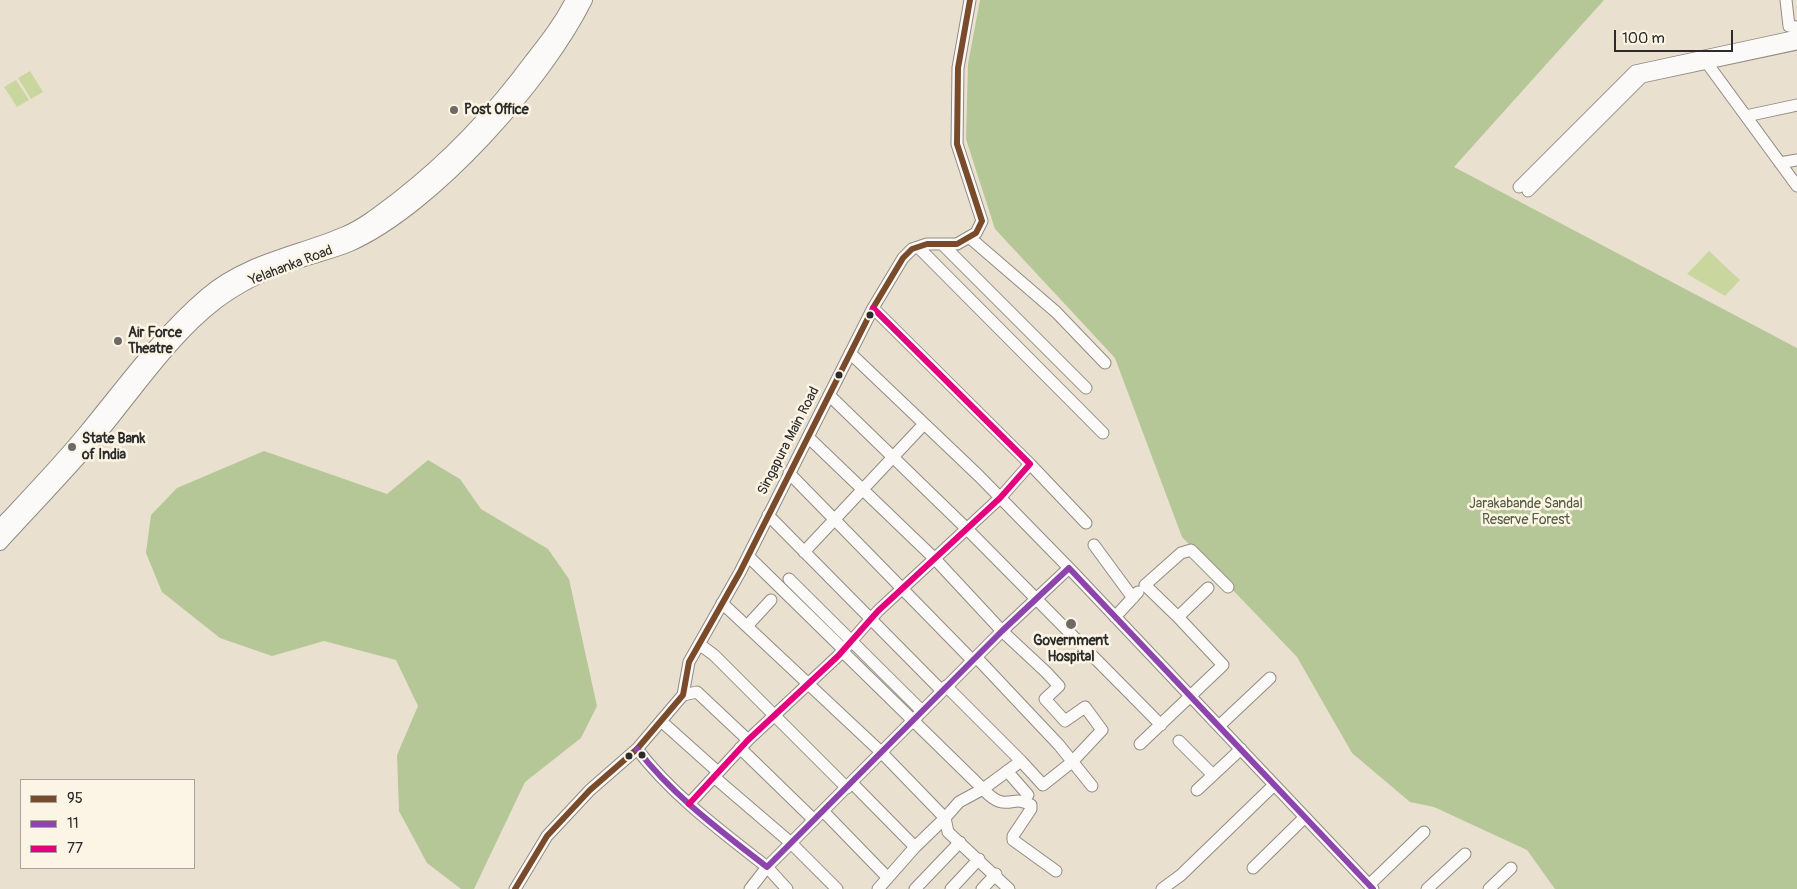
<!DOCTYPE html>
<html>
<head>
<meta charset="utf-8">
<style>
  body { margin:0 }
  #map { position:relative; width:1797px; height:889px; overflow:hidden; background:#eae0d0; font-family:Pangolin,sans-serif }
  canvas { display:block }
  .legend { position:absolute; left:20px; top:779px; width:175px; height:90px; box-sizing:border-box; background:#fcf5e5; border:1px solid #a8a49b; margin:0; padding:6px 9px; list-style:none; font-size:15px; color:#2b2b2b }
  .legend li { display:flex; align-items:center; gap:10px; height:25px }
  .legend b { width:25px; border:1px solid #a8a49b }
  .scale { position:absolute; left:1614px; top:30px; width:119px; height:22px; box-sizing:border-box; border:2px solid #2b2b2b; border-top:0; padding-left:6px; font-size:15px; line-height:18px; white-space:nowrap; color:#2b2b2b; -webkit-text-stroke:4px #fcf5e5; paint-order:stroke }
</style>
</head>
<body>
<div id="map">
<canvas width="1797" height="889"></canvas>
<ul class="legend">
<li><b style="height:6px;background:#7a4b2a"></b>95</li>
<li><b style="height:6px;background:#8e44ad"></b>11</li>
<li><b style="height:6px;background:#e5007d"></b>77</li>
</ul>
<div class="scale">100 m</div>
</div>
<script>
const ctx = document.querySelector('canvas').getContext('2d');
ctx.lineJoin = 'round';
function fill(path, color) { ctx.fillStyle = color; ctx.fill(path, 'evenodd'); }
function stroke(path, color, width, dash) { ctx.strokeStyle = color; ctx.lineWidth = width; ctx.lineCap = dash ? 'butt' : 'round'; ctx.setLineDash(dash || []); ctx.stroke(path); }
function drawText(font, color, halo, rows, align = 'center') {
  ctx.font = font + ' Pangolin,sans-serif'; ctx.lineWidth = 5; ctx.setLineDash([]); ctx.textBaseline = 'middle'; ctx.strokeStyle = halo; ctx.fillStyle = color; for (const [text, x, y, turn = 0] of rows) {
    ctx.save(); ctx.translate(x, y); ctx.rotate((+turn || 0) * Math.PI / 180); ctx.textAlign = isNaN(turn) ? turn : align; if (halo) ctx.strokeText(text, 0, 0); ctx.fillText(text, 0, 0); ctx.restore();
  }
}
fill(new Path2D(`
  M 30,71 L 43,92 L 31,99 L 18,78 Z
  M 16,80 L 29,100 L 17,107 L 4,87 Z
  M 1709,251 L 1740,280 L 1725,296 L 1687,274 Z`), '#c9d79f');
fill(new Path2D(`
  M 980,0 L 1604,0 L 1454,167 L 1797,348 L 1797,889 L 1555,889 L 1527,850 L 1434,807 L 1410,802 L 1352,753 L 1297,657 L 1182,537 L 1115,358 L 995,229 L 966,139 L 968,64 Z
  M 264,451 L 387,494 L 428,460 L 460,479 L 481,509 L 548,549 L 569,579 L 597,706 L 581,738 L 525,782 L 474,889 L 461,889 L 427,863 L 399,811 L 397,755 L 418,706 L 396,660 L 324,641 L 272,656 L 220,638 L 162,592 L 146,553 L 151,515 L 177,488 Z`), '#b5c797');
const minor = new Path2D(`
  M 1786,0 L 1789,26 L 1797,27
  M 1704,59 L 1797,186
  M 1746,116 L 1797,105
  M 1780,163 L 1797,160
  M 1519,187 L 1635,71 L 1797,36
  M 1528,191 L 1642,77 L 1797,44
  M 969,237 L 1056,312 L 1105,363
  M 942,244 L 1086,388
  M 918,247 L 1103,433
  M 850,353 L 979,476 L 1069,568
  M 829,395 L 967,529 L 1161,725
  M 808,437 L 935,559 L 1002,631 L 1046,672 L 1059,686 L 1045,699 L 1065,721 L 1085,707 L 1102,730 L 1072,762 L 1043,785 L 1021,761
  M 1030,464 L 1086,523
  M 789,473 L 972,660
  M 768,515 L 942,691
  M 1094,545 L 1133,598
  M 804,552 L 924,424
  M 748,556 L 843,649
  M 789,579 L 922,711
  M 722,603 L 882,753 L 945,818 L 959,802 L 983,789 L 842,651
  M 1115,617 L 1138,592
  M 1178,617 L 1145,585 L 1181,553 L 1191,550 L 1228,587
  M 747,626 L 771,600
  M 699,644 L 714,655 L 847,788
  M 976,657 L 1059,745 L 1092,786
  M 946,686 L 1021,761 L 983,789 C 1007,815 1011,793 1031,805 L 1031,809 L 1013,836 L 1013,840 L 1056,871
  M 683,695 L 697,692 L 748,740
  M 661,721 L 718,772
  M 1219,726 L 1270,678
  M 1179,741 L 1213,775
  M 1140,744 L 1223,665 L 1178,617 L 1208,588
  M 740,748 L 814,820
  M 637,749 C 672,795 721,831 767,867 L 1002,631 L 1069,568 L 1373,889
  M 1007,771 L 1028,795
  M 714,777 L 791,843 L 837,889
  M 852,783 L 915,847
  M 1197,790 L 1241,749
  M 689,804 L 748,740 L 838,656 L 878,611 L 1000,498 L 1030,464 L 873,308
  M 823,811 L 888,878
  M 1253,868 L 1305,817
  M 1369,885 L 1424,832
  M 515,889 L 547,836 L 590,790 L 637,749 L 683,695 L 689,662 L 740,572 L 873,308 L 903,258 L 912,249 L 927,244 L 957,244 L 976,233 L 982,221 L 957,144 L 958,68 L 970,0
  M 750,889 L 767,867 L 787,889
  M 878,889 L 915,847 L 945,818 L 948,832 L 1009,889
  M 915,889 L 960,842
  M 951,889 L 979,859
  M 982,889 L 996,874
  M 1162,889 L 1181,875 L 1274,785
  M 1427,889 L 1465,854
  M 1489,889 L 1511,868`);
const major = new Path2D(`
  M 0,527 C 29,496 59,465 86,432 C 124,386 161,334 207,295 C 247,261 298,254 345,234 C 364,226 381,212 398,199 C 450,159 494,112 533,59 C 548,40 562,22 573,0
  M 0,543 C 31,509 64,475 94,440 C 132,395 169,338 216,302 C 238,285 265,272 292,263 C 311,256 331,252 350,244 C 433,207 545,81 585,0`);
stroke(minor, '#908b83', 13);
stroke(major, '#908b83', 16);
stroke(minor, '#fcfaf8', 11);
stroke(major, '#fcfaf8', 14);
stroke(new Path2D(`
  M 515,889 L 547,836 L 590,790 L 637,749 L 683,695 L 689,662 L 740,572 L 873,308 L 903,258 L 912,249 L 927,244 L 957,244 L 976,233 L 982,221 L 957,144 L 958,68 L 970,0`), '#7a4b2a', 6);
stroke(new Path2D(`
  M 637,749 C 672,795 721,831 767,867 L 1002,631 L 1069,568 L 1373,889`), '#8e44ad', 6);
stroke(new Path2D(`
  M 689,804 L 748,740 L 838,656 L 878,611 L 1000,498 L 1030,464 L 873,308`), '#e5007d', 6);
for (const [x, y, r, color] of [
  [454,110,5,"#6e6a65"],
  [870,315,4.5,"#2b2b2b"],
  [118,341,5,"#6e6a65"],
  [839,375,4.5,"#2b2b2b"],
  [72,447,5,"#6e6a65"],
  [1071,624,6,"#6e6a65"],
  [642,755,4.5,"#2b2b2b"],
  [629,756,4.5,"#2b2b2b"]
]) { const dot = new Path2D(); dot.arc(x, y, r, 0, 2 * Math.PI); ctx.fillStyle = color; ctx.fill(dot); stroke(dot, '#fcf5e5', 2); }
drawText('bold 14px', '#2b2b2b', '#fcf5e5', [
  ["Post Office",464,110],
  ["Air Force",128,333],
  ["Theatre",128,349],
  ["State Bank",82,439],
  ["of India",82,455],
  ["Government",1071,641,"center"],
  ["Hospital",1071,657,"center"]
], 'left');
drawText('14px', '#2b2b2b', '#fcf5e5', [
  ["Yelahanka Road",291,266,-21],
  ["Singapura Main Road",789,441,-63]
]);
drawText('14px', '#525c42', '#fcf5e5', [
  ["Jarakabande Sandal",1526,504],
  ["Reserve Forest",1526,520]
]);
</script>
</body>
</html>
